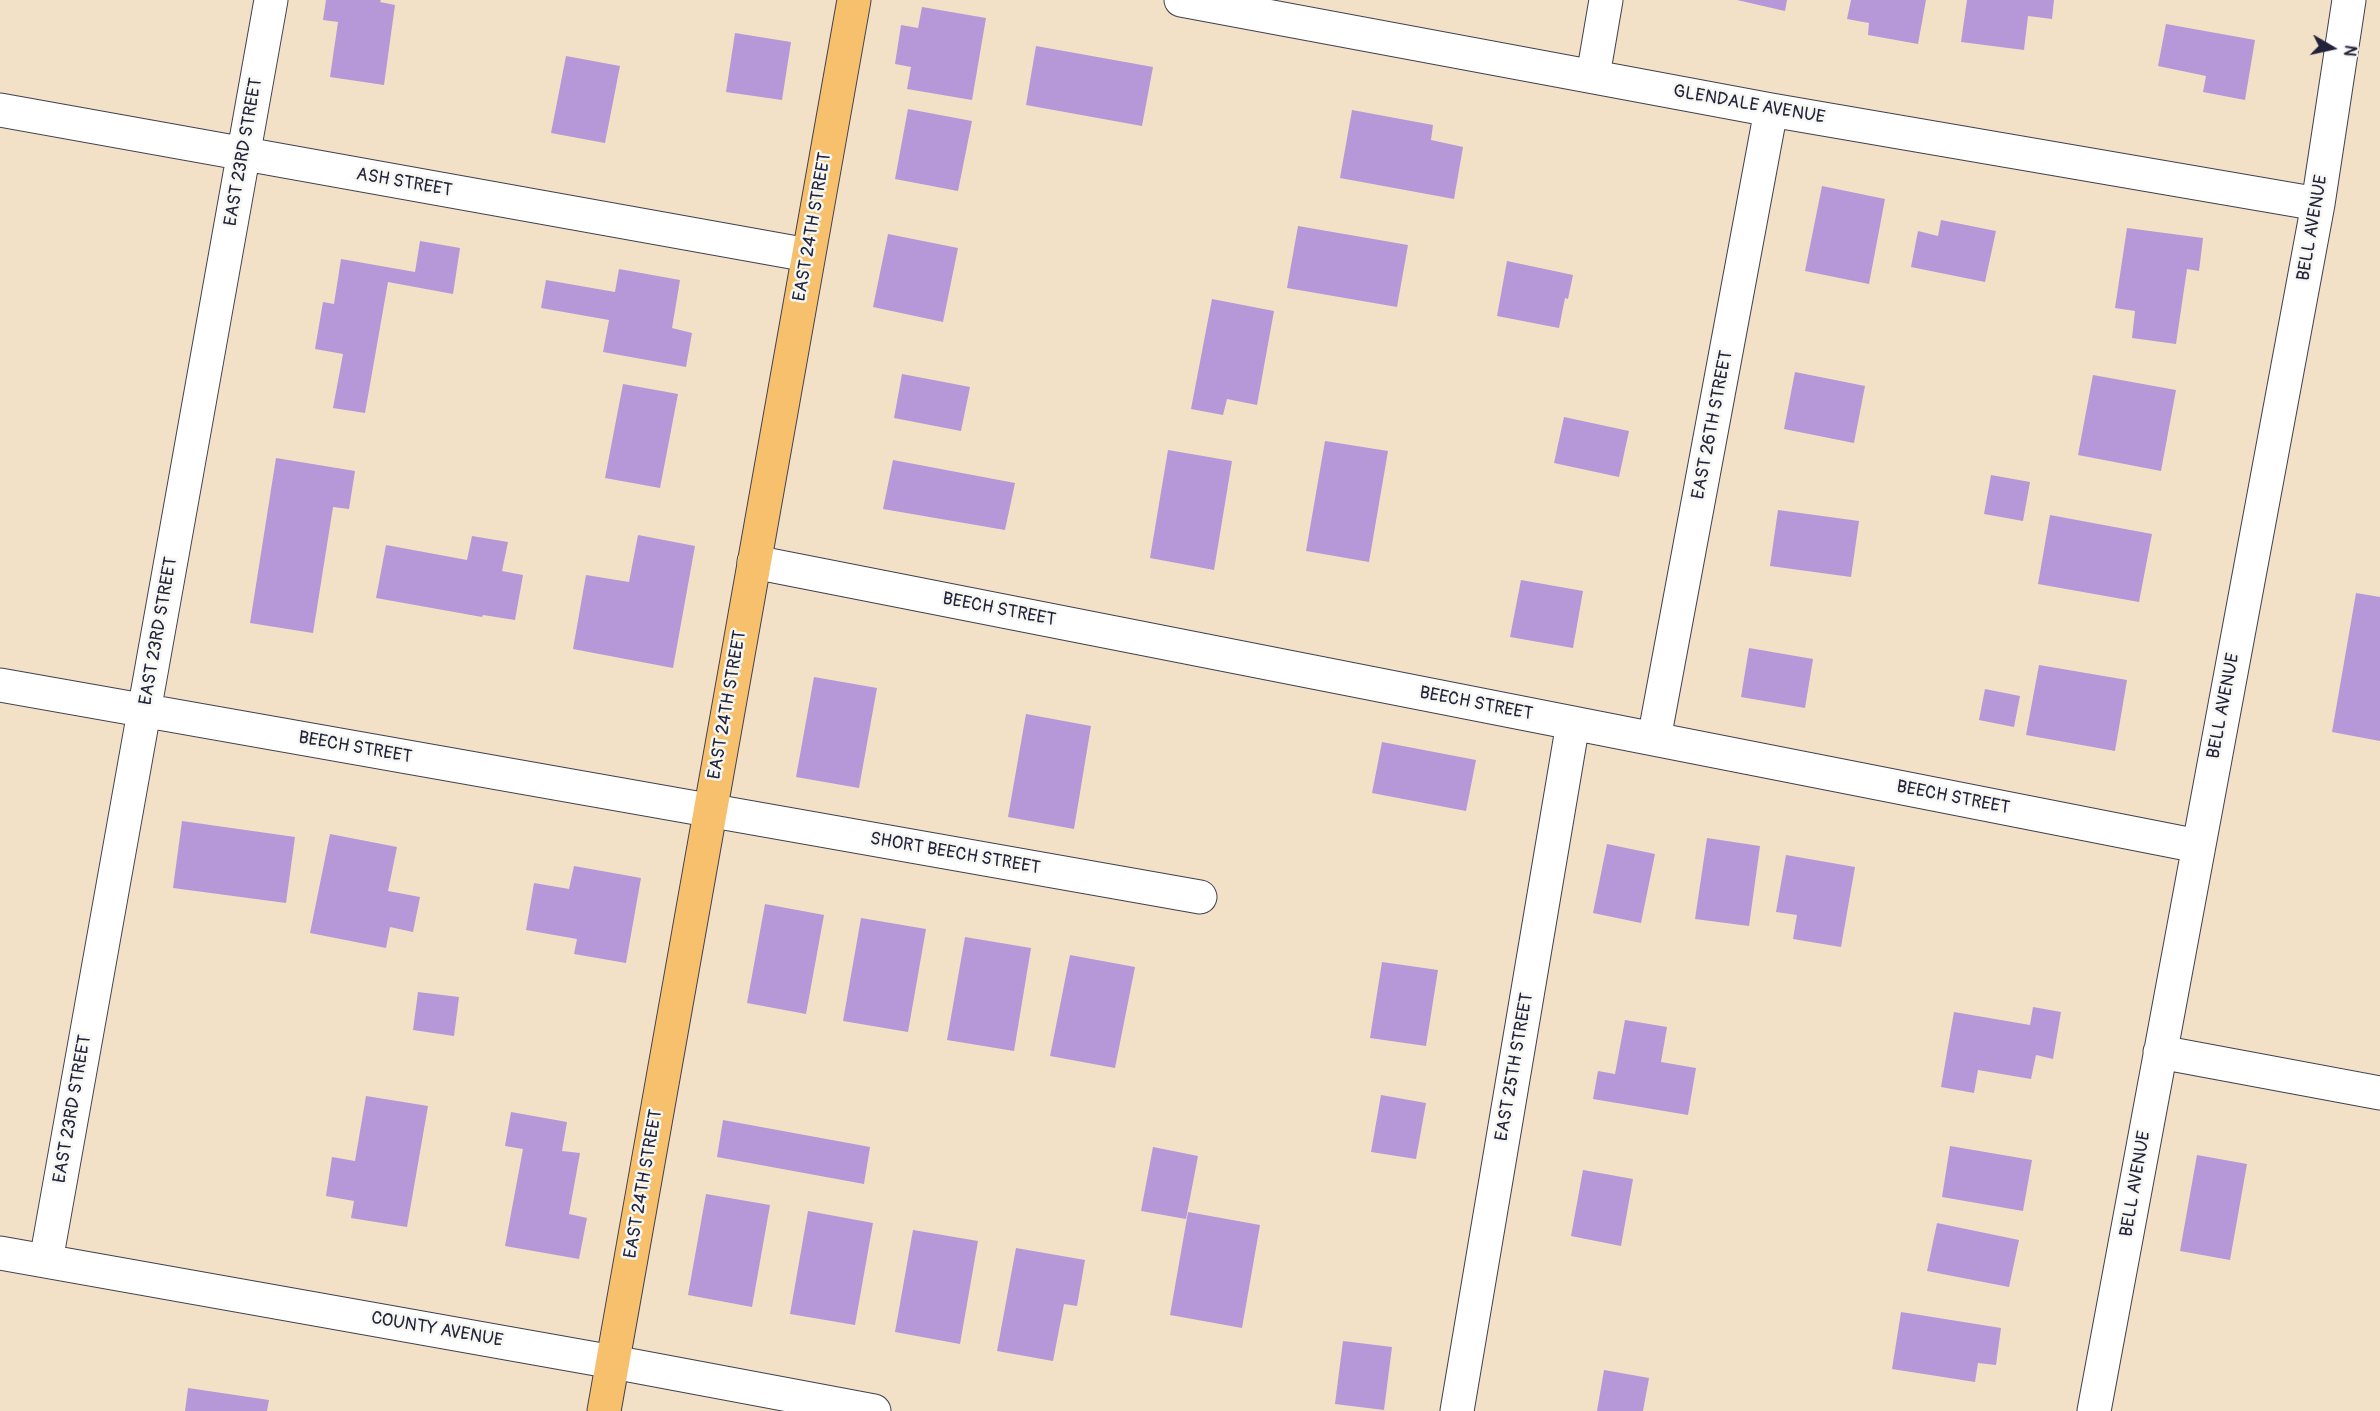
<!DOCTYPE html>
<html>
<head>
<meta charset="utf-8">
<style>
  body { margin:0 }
  #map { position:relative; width:2380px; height:1411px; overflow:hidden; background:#f2e1c6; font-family:Pangolin,sans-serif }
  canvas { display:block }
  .north { position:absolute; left:2302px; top:18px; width:60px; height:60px; -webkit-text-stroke:4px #f6f6f2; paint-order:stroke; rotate:99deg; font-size:16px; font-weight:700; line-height:24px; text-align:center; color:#22223b }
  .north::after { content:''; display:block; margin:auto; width:21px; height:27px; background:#22223b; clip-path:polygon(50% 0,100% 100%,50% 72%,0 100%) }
</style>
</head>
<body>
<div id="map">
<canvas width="2380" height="1411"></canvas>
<div class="north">N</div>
</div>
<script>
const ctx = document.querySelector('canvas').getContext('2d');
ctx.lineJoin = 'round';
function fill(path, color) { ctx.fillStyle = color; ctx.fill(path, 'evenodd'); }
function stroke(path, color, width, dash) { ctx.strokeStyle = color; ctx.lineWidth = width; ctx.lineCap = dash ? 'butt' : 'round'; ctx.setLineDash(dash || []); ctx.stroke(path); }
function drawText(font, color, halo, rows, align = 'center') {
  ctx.font = font + ' Pangolin,sans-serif'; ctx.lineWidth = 5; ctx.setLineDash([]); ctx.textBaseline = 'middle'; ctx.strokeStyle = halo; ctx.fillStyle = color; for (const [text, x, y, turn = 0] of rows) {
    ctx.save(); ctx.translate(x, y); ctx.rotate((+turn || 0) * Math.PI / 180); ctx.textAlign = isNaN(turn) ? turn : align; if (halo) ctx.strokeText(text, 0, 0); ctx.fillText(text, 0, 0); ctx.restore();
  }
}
fill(new Path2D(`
  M 326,0 L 381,0 L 380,2 L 395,5 L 384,85 L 330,77 L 338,22 L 323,20 Z
  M 1737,0 L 1787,0 L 1785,11 Z
  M 1851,0 L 1926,0 L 1918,44 L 1868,35 L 1869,23 L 1847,19 Z
  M 1967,0 L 2054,0 L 2052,19 L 2028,16 L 2024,50 L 1961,42 Z
  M 922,7 L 986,18 L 972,100 L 907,89 L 911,67 L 895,64 L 901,25 L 918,28 Z
  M 2166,24 L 2255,40 L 2245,100 L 2203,92 L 2206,76 L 2158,66 Z
  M 735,33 L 791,42 L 782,100 L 726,92 Z
  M 1036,46 L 1153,67 L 1142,126 L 1026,105 Z
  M 566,56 L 620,66 L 605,143 L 551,133 Z
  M 908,109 L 972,121 L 958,191 L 895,179 Z
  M 1352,110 L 1433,125 L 1431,140 L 1463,147 L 1454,199 L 1340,178 Z
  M 1822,186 L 1885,199 L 1869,284 L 1805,271 Z
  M 1941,220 L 1996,231 L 1985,282 L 1911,267 L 1918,231 L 1938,236 Z
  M 1298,226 L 1408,245 L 1397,307 L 1287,288 Z
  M 2127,228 L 2203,238 L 2199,271 L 2187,269 L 2176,344 L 2132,338 L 2135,311 L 2115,308 Z
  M 888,234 L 958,248 L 943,322 L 873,307 Z
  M 420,241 L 460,248 L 453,294 L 388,282 L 365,413 L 333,408 L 343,354 L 315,349 L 323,302 L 334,304 L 341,259 L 415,272 Z
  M 1507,261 L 1573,275 L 1568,299 L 1565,298 L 1559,328 L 1497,316 Z
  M 619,269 L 680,280 L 672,328 L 692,333 L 686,367 L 603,352 L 609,320 L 541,308 L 546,280 L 615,292 Z
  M 1212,299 L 1274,311 L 1257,405 L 1227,399 L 1223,415 L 1191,409 Z
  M 1795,372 L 1865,386 L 1854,443 L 1784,429 Z
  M 902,374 L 970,387 L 961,431 L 894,418 Z
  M 2093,375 L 2176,390 L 2161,471 L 2078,455 Z
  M 623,384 L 678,394 L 660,488 L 605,478 Z
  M 1564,417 L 1629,431 L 1619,477 L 1554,463 Z
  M 1325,441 L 1388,451 L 1369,562 L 1306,551 Z
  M 1168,450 L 1232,461 L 1214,570 L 1150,558 Z
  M 276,458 L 355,471 L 349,509 L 333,507 L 313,633 L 250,623 Z
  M 893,460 L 1015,483 L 1005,530 L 883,509 Z
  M 1991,475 L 2030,482 L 2023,521 L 1984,514 Z
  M 1778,510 L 1859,521 L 1851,577 L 1770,566 Z
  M 2050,515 L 2152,534 L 2139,602 L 2038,584 Z
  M 638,535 L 695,546 L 673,668 L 573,649 L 586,575 L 629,582 Z
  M 472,536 L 508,542 L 502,571 L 523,575 L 515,620 L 483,615 L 482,617 L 376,598 L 386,545 L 467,560 Z
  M 1521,580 L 1583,591 L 1573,648 L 1510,637 Z
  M 2356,593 L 2380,597 L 2380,741 L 2332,732 Z
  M 1749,648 L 1813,659 L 1805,708 L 1741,697 Z
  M 2039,665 L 2127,680 L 2115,751 L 2026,735 Z
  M 814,677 L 877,688 L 859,788 L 796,777 Z
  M 1985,689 L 2020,696 L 2014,727 L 1979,720 Z
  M 1026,714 L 1091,726 L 1074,829 L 1008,817 Z
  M 1382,742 L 1476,760 L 1466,811 L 1372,793 Z
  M 182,821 L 295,837 L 286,903 L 173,888 Z
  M 330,834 L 397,847 L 388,891 L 420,897 L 413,932 L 390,927 L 386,948 L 310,933 Z
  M 1707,838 L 1760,846 L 1749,926 L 1695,919 Z
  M 1607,844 L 1655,854 L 1641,923 L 1593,913 Z
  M 1786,855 L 1855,867 L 1841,947 L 1793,939 L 1797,915 L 1776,912 Z
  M 574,866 L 641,878 L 626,963 L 574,954 L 577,939 L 526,930 L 534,883 L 569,889 Z
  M 765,904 L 824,915 L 806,1014 L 747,1003 Z
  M 861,918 L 926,929 L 908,1032 L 843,1021 Z
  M 965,937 L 1031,948 L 1014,1051 L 947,1040 Z
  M 1070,955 L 1135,967 L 1115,1068 L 1050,1056 Z
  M 1382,962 L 1438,970 L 1426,1046 L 1370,1038 Z
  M 418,992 L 459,997 L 454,1036 L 413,1030 Z
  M 2033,1007 L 2061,1012 L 2053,1059 L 2036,1055 L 2031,1079 L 1978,1070 L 1974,1093 L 1941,1087 L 1954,1012 L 2030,1025 Z
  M 1625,1020 L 1667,1027 L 1661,1062 L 1696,1068 L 1688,1115 L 1593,1099 L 1598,1071 L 1615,1074 Z
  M 1381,1095 L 1426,1103 L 1416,1159 L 1371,1152 Z
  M 366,1096 L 428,1106 L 407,1227 L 351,1218 L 354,1201 L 326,1196 L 332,1157 L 355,1161 Z
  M 511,1112 L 567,1122 L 562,1151 L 580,1153 L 569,1214 L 587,1218 L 579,1259 L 505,1246 L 523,1149 L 505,1146 Z
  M 723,1120 L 870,1147 L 864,1184 L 717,1157 Z
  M 1950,1146 L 2032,1160 L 2023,1211 L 1942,1197 Z
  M 1153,1147 L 1198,1156 L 1186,1219 L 1141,1211 Z
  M 2197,1155 L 2247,1164 L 2230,1260 L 2180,1251 Z
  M 1583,1170 L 1633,1179 L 1621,1246 L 1571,1236 Z
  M 706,1194 L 770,1205 L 752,1307 L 688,1295 Z
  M 808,1211 L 873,1223 L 855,1325 L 790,1314 Z
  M 1188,1212 L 1260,1225 L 1242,1328 L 1170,1315 Z
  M 1937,1223 L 2019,1240 L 2009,1287 L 1927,1271 Z
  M 913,1230 L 978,1241 L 960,1344 L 895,1332 Z
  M 1016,1248 L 1085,1260 L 1077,1306 L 1064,1304 L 1053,1361 L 997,1351 Z
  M 1901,1312 L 2001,1328 L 1996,1365 L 1978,1363 L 1975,1382 L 1892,1369 Z
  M 1343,1341 L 1392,1347 L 1384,1410 L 1335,1404 Z
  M 1604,1370 L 1649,1378 L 1643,1411 L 1597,1411 Z
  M 188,1388 L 269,1400 L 267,1411 L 185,1411 Z`), '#b698d8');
const minor = new Path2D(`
  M 1181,0 L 1771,110 L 2318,204
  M 1593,76 L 1606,0
  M 0,110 L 808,255
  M 754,562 L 2198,846
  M 0,685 L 1200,897
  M 1654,739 L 1771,110
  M 2160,1052 L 2380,1093
  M 0,1253 L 613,1362 L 874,1411
  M 46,1261 L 271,0
  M 1457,1411 L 1573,723
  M 2094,1411 L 2318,204 L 2349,0`);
const major = new Path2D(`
  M 604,1411 L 854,0`);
stroke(minor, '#413f50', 35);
stroke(major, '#413f50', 35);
stroke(minor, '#fff', 33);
stroke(major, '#f7c06c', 33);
drawText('18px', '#22223b', '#f6f6f2', [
  ["GLENDALE AVENUE",1749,105,10],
  ["EAST 23RD STREET",244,152,-80],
  ["ASH STREET",404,183,10],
  ["EAST 24TH STREET",813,227,-80],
  ["BELL AVENUE",2313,228,-80],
  ["EAST 26TH STREET",1713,425,-79],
  ["BEECH STREET",999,610,11],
  ["EAST 23RD STREET",159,631,-80],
  ["BEECH STREET",1476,704,11],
  ["EAST 24TH STREET",728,705,-80],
  ["BELL AVENUE",2224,706,-79],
  ["BEECH STREET",355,748,10],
  ["BEECH STREET",1953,798,11],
  ["SHORT BEECH STREET",955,854,10],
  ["EAST 25TH STREET",1515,1067,-80],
  ["EAST 23RD STREET",73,1109,-80],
  ["EAST 24TH STREET",644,1184,-80],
  ["BELL AVENUE",2136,1184,-80],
  ["COUNTY AVENUE",437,1330,10]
]);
</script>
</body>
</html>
